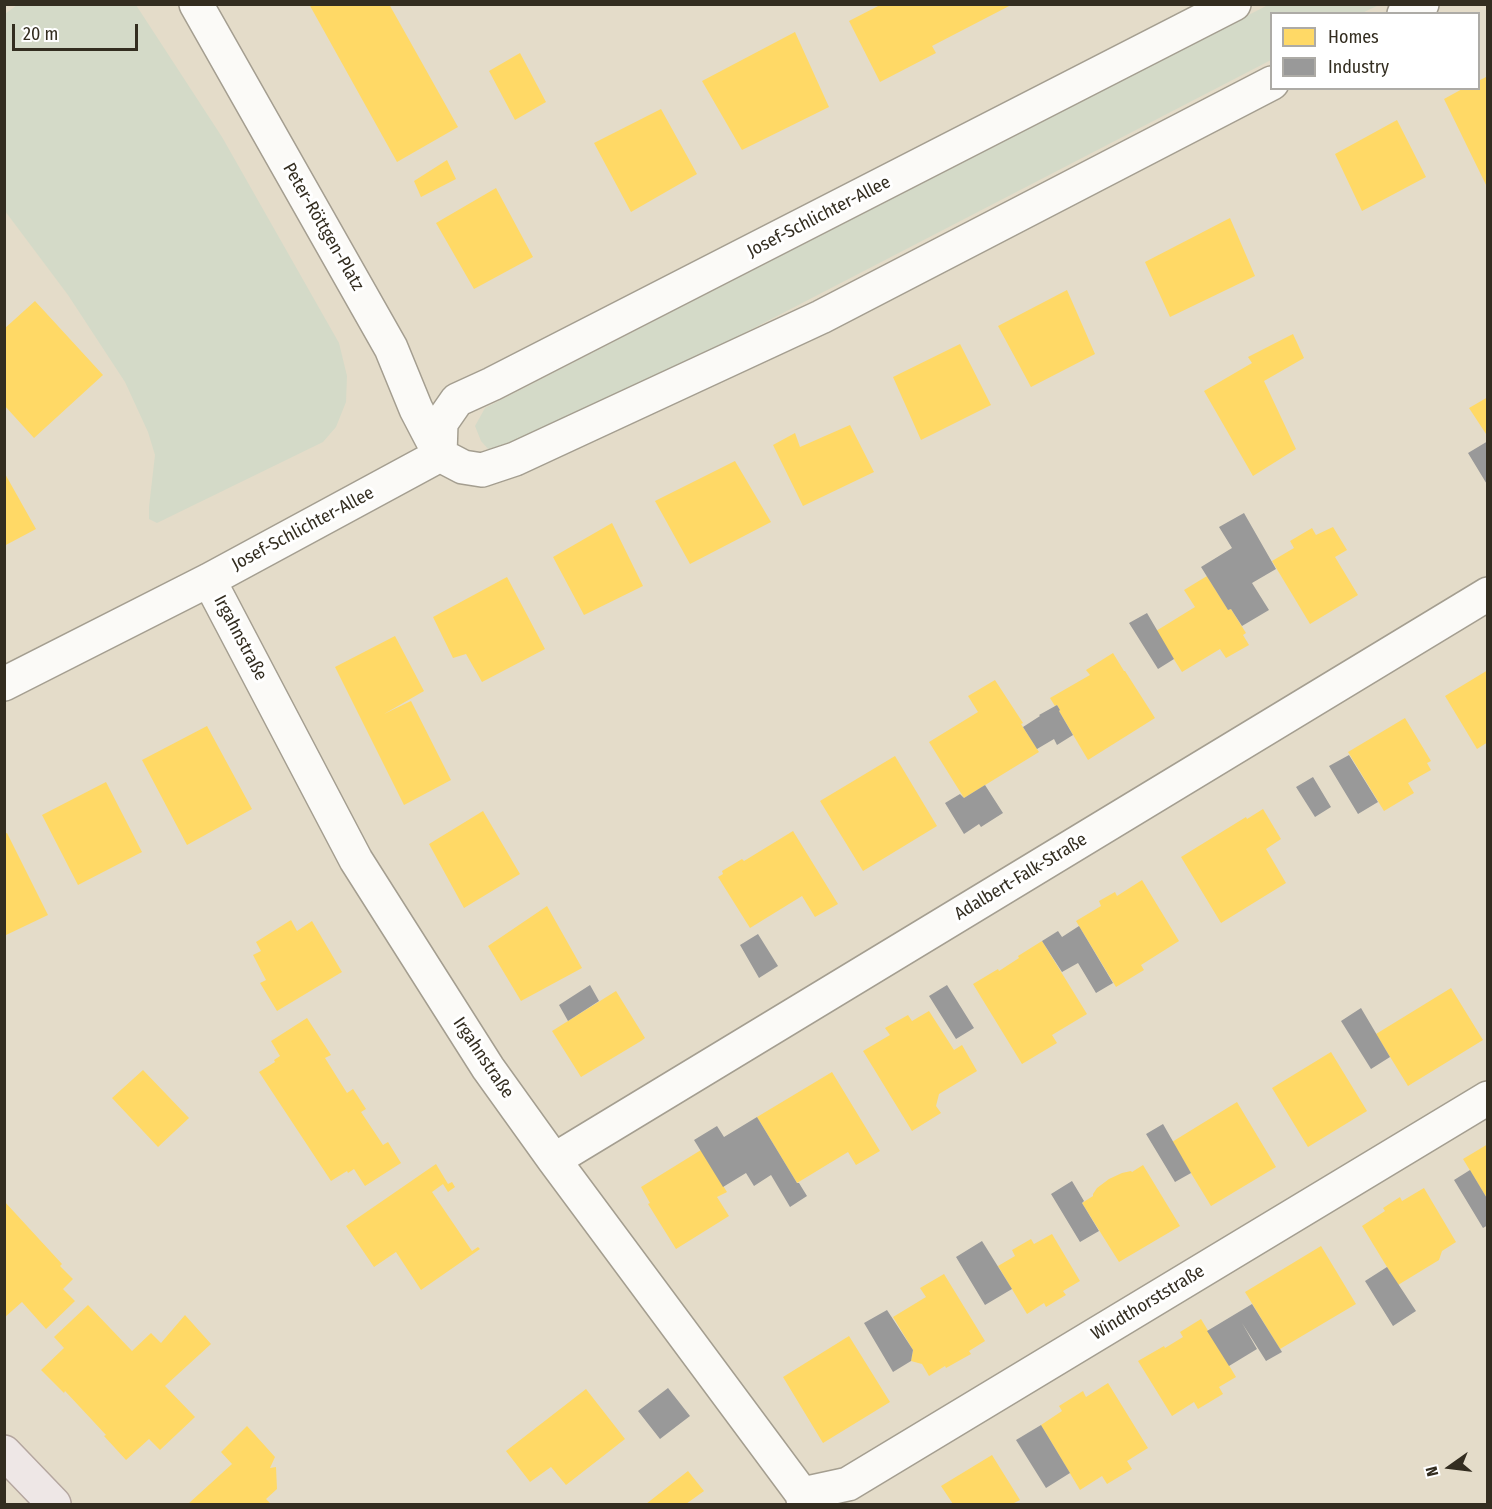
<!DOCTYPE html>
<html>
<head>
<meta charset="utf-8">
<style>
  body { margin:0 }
  #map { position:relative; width:1492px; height:1509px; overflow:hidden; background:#e4dcc9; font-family:"Fira Sans Condensed",sans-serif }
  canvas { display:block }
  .frame { position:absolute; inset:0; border:6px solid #332d20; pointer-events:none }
  .legend { position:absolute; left:1270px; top:12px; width:210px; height:78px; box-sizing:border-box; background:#fff; border:2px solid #adaba6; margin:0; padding:8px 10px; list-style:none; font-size:18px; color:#332d20 }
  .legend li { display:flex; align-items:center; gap:12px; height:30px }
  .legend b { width:30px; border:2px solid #adaba6 }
  .north { position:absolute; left:1420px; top:1437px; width:60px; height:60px; -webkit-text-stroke:4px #fff; paint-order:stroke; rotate:256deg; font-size:16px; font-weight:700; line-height:24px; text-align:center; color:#332d20 }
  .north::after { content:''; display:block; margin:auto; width:21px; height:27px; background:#332d20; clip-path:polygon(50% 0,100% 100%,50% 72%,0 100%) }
  .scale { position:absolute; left:12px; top:24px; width:126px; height:27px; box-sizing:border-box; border:3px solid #332d20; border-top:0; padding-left:8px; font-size:18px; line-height:21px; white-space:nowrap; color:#332d20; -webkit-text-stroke:4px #fff; paint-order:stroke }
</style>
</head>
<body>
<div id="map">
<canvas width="1492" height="1509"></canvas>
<div class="frame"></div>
<ul class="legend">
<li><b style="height:16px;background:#ffd966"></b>Homes</li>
<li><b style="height:16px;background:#999"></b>Industry</li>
</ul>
<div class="north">N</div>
<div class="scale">20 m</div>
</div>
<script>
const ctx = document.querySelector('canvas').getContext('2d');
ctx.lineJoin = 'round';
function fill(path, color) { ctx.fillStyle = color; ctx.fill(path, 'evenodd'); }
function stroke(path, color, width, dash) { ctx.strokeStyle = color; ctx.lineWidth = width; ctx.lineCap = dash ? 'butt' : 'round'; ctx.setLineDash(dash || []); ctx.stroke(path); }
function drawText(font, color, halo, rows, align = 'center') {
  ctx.font = font + ' "Fira Sans Condensed",sans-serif'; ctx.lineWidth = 6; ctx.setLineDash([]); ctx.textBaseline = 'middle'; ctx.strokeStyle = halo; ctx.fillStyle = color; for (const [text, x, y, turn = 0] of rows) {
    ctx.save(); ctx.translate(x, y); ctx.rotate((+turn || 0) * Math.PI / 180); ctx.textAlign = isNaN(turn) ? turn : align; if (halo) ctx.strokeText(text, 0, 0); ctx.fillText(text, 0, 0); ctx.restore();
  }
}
fill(new Path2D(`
  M 17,5 L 136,5 L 222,137 L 339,343 L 347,376 L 346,402 L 336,427 L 323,442 L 157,523 L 149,519 L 149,507 L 155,455 L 148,432 L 125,382 L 68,295 L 5,211 L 5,14 Z
  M 1268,5 L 1379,5 L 1362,13 L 1272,14 L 1271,60 L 563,427 L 519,443 L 489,450 L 481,441 L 475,426 L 485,408 Z`), '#d4dac8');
fill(new Path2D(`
  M 309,4 L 389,4 L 458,127 L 397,162 Z
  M 882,4 L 1013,4 L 932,46 L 936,53 L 880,82 L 849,21 Z
  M 795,32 L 829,107 L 742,150 L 702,81 Z
  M 520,53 L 546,102 L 515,120 L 489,71 Z
  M 1488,76 L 1488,189 L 1444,99 L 1464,88 L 1478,88 L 1478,81 Z
  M 661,109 L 697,174 L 631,212 L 594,143 Z
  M 1397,120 L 1426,177 L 1362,211 L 1335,154 Z
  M 447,160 L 456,179 L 421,197 L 414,181 Z
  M 496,188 L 533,257 L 474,289 L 436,223 Z
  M 1230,218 L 1255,276 L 1170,317 L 1145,262 Z
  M 1067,290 L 1095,354 L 1031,387 L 998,326 Z
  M 35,301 L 103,375 L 34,438 L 4,405 L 4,329 Z
  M 1293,334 L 1304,358 L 1264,381 L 1296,449 L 1253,476 L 1204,391 L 1252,363 L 1248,357 Z
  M 960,344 L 991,405 L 921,440 L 893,377 Z
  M 1488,397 L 1488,437 L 1469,408 Z
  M 850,425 L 874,472 L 803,506 L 773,445 L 795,433 L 800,447 Z
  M 735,461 L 771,522 L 690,564 L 655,501 Z
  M 4,472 L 36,529 L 4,546 Z
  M 612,523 L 643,586 L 584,615 L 553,557 Z
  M 1333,527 L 1347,550 L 1335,557 L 1358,595 L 1310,624 L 1272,561 L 1294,548 L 1290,541 L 1312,528 L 1316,535 Z
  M 1207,576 L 1228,610 L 1231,609 L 1246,633 L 1243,635 L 1249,645 L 1226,658 L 1220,649 L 1182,672 L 1156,631 L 1195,607 L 1184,590 Z
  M 507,577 L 545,649 L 482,682 L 466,654 L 453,658 L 433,617 Z
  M 395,636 L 424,691 L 384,714 L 411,701 L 451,780 L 404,805 L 335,667 Z
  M 1113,653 L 1124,671 L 1125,671 L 1155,718 L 1088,760 L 1059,711 L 1060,710 L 1057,705 L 1055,706 L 1050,698 L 1090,675 L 1086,670 Z
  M 1488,670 L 1488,742 L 1477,749 L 1445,696 Z
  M 995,680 L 1023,723 L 1021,724 L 1023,727 L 1039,752 L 964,798 L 929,742 L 978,712 L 968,696 Z
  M 1405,718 L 1431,761 L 1427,763 L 1431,770 L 1408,783 L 1414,793 L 1384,811 L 1348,752 Z
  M 207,726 L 252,809 L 187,845 L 142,760 Z
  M 895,756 L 937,826 L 863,871 L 820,801 Z
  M 106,782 L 142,852 L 78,885 L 42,815 Z
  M 1263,809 L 1281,839 L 1266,849 L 1286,883 L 1221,923 L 1181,857 L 1246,817 L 1247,819 Z
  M 483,811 L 520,874 L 464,908 L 429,844 Z
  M 793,831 L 838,904 L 815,917 L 802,896 L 750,928 L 718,877 L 723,874 L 722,871 L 742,859 L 744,861 Z
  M 7,833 L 48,915 L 4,936 L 4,834 Z
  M 1142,880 L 1179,941 L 1141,965 L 1144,970 L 1116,987 L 1076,921 L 1101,906 L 1099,901 L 1115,892 L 1117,896 Z
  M 547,906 L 582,968 L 521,1001 L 488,946 Z
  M 291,920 L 297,931 L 312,921 L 342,972 L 277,1011 L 260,983 L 266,980 L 253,955 L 261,951 L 256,942 Z
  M 1042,941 L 1087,1014 L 1052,1035 L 1057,1043 L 1022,1064 L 973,984 L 998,969 L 999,971 L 1019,958 L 1018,956 Z
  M 1451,988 L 1483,1040 L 1408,1086 L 1376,1034 Z
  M 616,991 L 645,1038 L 641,1041 L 581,1077 L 552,1031 Z
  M 929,1011 L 954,1050 L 962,1045 L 977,1071 L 939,1094 L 936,1106 L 941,1113 L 912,1131 L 863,1051 L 890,1035 L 885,1028 L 908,1015 L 912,1021 Z
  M 307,1018 L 331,1055 L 325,1058 L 347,1093 L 353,1089 L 366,1109 L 361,1112 L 383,1145 L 388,1142 L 401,1163 L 365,1186 L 354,1169 L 348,1173 L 347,1171 L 331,1181 L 259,1072 L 275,1062 L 274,1060 L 280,1056 L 271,1041 Z
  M 1331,1052 L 1367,1111 L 1308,1147 L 1272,1088 Z
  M 143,1070 L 189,1118 L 158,1147 L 112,1098 Z
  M 832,1072 L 880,1151 L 856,1165 L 848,1152 L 797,1183 L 757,1117 Z
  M 1237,1102 L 1276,1167 L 1211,1206 L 1172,1142 Z
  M 1488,1144 L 1488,1200 L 1463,1159 Z
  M 701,1150 L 727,1192 L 717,1197 L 729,1216 L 676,1249 L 648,1204 L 650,1203 L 641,1187 Z
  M 436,1164 L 448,1184 L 452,1182 L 455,1187 L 448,1192 L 443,1184 L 432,1192 L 472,1251 L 478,1247 L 480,1249 L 421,1290 L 396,1252 L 374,1267 L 346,1226 Z
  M 1143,1165 L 1180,1226 L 1119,1262 L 1082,1203 L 1093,1196 L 1093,1194 L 1097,1188 L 1109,1179 L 1122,1173 L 1131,1171 L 1132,1172 Z
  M 1424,1188 L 1456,1242 L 1442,1251 L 1439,1260 L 1398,1285 L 1362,1226 L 1385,1211 L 1383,1208 L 1400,1197 L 1402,1201 Z
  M 4,1201 L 62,1264 L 60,1266 L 73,1279 L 63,1289 L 75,1301 L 46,1329 L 22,1302 L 4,1318 Z
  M 1052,1234 L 1080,1281 L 1063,1291 L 1066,1295 L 1046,1307 L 1044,1303 L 1027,1314 L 998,1266 L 1015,1256 L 1012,1250 L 1031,1239 L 1034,1244 Z
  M 1321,1246 L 1356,1304 L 1280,1349 L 1245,1292 Z
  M 944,1274 L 985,1341 L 969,1351 L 971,1354 L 946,1368 L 945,1366 L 929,1376 L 922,1364 L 911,1361 L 913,1350 L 893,1317 L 926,1297 L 920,1288 Z
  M 88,1305 L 132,1351 L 151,1333 L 161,1343 L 185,1315 L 211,1344 L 165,1386 L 195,1417 L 160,1450 L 149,1439 L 126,1460 L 104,1436 L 106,1435 L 65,1391 L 64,1393 L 41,1370 L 64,1348 L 54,1337 Z
  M 1201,1319 L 1236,1377 L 1219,1387 L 1223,1394 L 1198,1409 L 1194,1402 L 1172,1416 L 1138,1361 L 1164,1346 L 1165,1348 L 1183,1337 L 1180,1332 Z
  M 849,1336 L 890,1402 L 823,1443 L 783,1377 Z
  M 1108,1383 L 1148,1448 L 1127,1461 L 1132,1469 L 1107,1484 L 1102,1476 L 1080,1490 L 1041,1425 L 1062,1411 L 1059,1406 L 1083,1391 L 1086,1397 Z
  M 586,1389 L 625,1439 L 566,1485 L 551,1467 L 530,1482 L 506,1451 Z
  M 247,1426 L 275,1457 L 270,1468 L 276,1467 L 277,1489 L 266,1499 L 271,1504 L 188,1504 L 232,1464 L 221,1452 Z
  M 992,1455 L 1020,1500 L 1012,1504 L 953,1504 L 941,1486 Z
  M 688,1471 L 704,1491 L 686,1504 L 646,1504 Z`), '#ffd966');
fill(new Path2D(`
  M 1488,441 L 1488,486 L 1468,453 Z
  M 1244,513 L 1276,569 L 1252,583 L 1269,610 L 1242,626 L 1231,609 L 1228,610 L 1201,567 L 1232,548 L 1219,527 Z
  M 1147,613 L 1174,659 L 1158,669 L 1129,623 Z
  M 1057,705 L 1060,710 L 1059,711 L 1073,735 L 1057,745 L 1054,739 L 1037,749 L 1023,727 L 1040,716 L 1039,715 Z
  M 1349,755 L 1378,802 L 1358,814 L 1329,766 Z
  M 1313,777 L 1331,807 L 1315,817 L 1296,787 Z
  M 985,785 L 1003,813 L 981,827 L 979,824 L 964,834 L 945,803 L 960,794 L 964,798 Z
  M 1079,926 L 1113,983 L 1096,993 L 1078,963 L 1062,972 L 1042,941 L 1058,931 L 1062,937 Z
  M 758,934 L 778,966 L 759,978 L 740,945 Z
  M 590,985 L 599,1001 L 568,1021 L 559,1005 Z
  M 947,985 L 974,1028 L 956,1039 L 929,996 Z
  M 1361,1008 L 1390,1057 L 1371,1069 L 1341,1021 Z
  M 757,1117 L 797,1183 L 799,1183 L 807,1196 L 790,1207 L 771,1175 L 754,1186 L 746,1173 L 723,1187 L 694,1140 L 717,1126 L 724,1137 Z
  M 1163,1124 L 1191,1173 L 1175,1182 L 1146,1134 Z
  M 1470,1170 L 1488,1200 L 1488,1225 L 1483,1228 L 1454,1180 Z
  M 1072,1181 L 1084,1201 L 1082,1203 L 1099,1231 L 1080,1242 L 1051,1194 Z
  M 982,1241 L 1012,1289 L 985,1305 L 956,1257 Z
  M 1387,1267 L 1416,1311 L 1393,1326 L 1365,1281 Z
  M 1252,1304 L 1282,1352 L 1266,1361 L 1242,1323 L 1257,1349 L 1229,1366 L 1207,1331 Z
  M 887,1310 L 913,1350 L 911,1361 L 893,1372 L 864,1323 Z
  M 668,1388 L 690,1416 L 660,1439 L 638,1411 Z
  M 1041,1425 L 1070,1473 L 1046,1488 L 1016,1440 Z`), '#999');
const minor = new Path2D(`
  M 196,4 L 391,348 L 416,409 L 440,455
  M 1404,14 L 1422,4
  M 440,455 L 441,423 L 457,400 L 492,384 L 1234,4
  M 440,455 L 463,467 L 482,470 L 515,459 L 821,317 L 1272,83
  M 209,580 L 356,860 L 488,1068 L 554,1160 L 802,1494 L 804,1504
  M 4,684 L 209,580 L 440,455
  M 554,1160 L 1488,594
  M 802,1494 L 848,1484 L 1488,1098`);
const major = new Path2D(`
  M 4,1452 L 54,1504`);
stroke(minor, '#a49e90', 36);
stroke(major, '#b4a69f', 36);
stroke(minor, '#fbfaf7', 33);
stroke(major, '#eee7e6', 33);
drawText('18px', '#332d20', '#fff', [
  ["Josef-Schlichter-Allee",819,217,-27],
  ["Peter-Röttgen-Platz",323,227,60],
  ["Josef-Schlichter-Allee",303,529,-28],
  ["Irgahnstraße",240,638,62],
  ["Adalbert-Falk-Straße",1021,877,-31],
  ["Irgahnstraße",483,1058,56],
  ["Windthorststraße",1148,1303,-31]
]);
</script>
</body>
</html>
